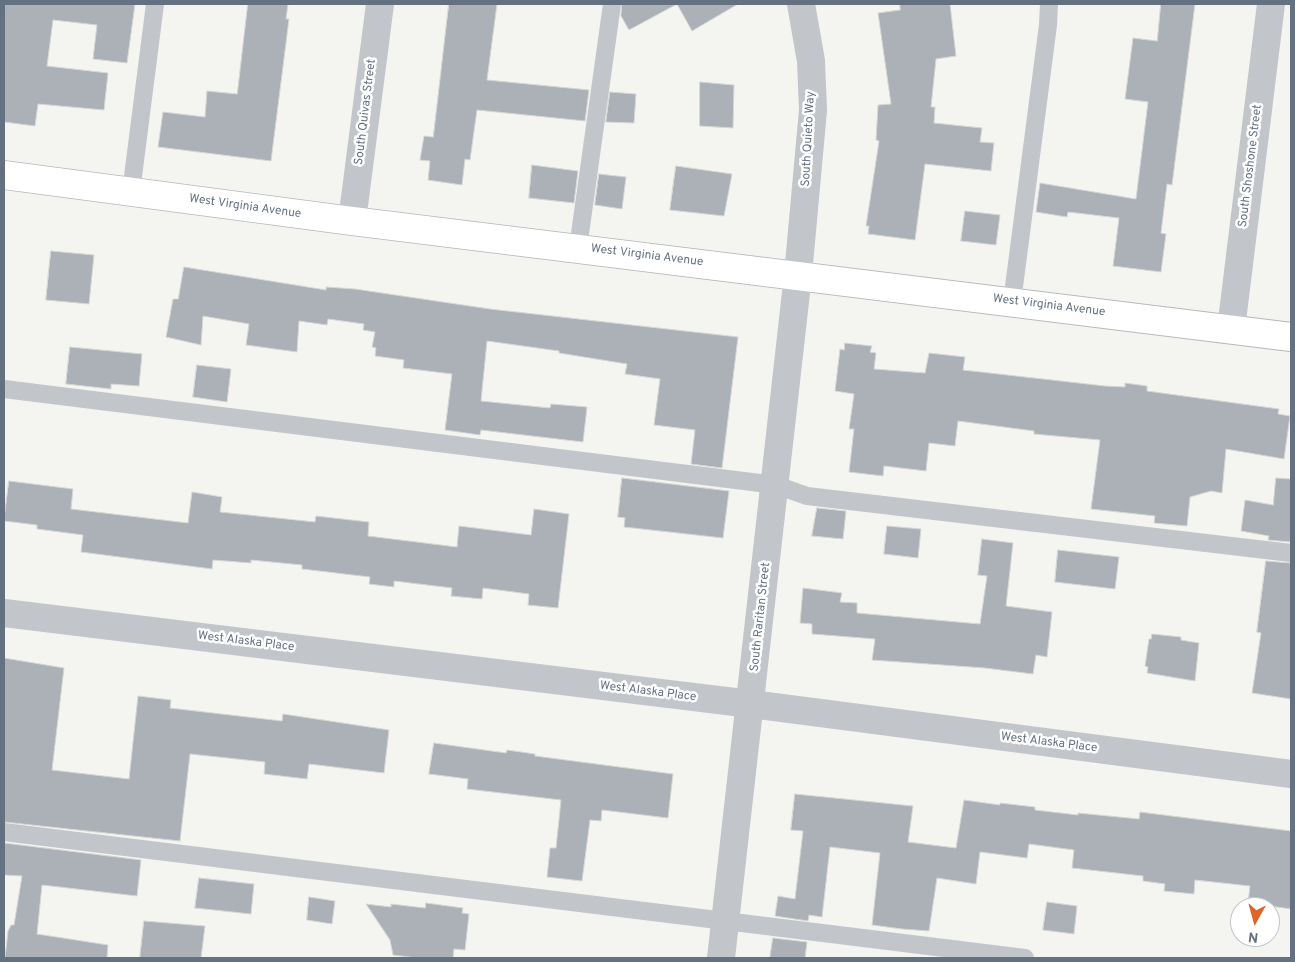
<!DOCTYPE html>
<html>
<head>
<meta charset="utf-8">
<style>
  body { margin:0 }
  #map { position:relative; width:1295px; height:962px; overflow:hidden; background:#f4f5f1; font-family:Overpass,sans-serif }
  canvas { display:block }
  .frame { position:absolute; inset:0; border:5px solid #647181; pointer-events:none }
  .north { position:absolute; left:1230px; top:897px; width:50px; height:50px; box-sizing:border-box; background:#fff; border:1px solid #c1c6cd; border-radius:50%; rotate:187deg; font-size:14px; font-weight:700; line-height:20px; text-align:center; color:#647181 }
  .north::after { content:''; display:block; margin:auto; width:18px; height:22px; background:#df6527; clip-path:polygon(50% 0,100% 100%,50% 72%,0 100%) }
</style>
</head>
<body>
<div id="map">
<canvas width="1295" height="962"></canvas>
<div class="frame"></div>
<div class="north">N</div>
</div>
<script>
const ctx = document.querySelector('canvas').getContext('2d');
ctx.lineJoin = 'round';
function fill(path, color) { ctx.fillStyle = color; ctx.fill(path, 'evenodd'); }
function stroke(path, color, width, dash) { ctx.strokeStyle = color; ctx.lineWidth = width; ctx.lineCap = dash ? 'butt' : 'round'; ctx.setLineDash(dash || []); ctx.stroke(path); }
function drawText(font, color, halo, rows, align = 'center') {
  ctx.font = font + ' Overpass,sans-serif'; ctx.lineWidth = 5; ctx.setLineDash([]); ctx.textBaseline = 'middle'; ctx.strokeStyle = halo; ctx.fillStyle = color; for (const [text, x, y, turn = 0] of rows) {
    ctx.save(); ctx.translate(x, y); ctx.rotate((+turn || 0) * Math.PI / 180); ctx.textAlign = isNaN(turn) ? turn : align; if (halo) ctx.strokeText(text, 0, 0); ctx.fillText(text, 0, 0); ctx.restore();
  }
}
const building = new Path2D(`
  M 5,4 L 135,4 L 127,63 L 93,59 L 97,25 L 53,20 L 47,66 L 108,73 L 104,110 L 38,104 L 35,126 L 4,122 Z
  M 248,4 L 288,4 L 286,19 L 289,19 L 271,161 L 158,147 L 163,112 L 205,117 L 207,91 L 237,94 Z
  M 449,4 L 497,4 L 487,80 L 589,90 L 585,121 L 477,110 L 470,160 L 465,159 L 462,185 L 428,180 L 430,161 L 420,160 L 424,136 L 433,137 Z
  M 622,4 L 738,4 L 692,31 L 677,4 L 629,30 L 621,16 Z
  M 900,4 L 950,4 L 956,56 L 936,59 L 931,107 L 935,107 L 934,123 L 982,128 L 980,142 L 994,143 L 991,171 L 925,164 L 915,240 L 868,234 L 869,226 L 866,226 L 878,148 L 879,141 L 876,140 L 878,105 L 891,104 L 878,13 L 900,10 Z
  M 1161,4 L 1195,4 L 1172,185 L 1167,184 L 1161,233 L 1166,234 L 1161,272 L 1113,266 L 1119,218 L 1068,212 L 1067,217 L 1036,212 L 1040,183 L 1136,199 L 1148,102 L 1125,99 L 1133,38 L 1157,41 Z
  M 700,82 L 734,85 L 733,128 L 700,126 Z
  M 610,92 L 636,94 L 634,123 L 606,122 Z
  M 532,165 L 578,171 L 574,203 L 529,198 Z
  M 676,166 L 732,174 L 724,216 L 670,210 Z
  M 599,174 L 626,177 L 622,209 L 595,205 Z
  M 965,211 L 1000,215 L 996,245 L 961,241 Z
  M 51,251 L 94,255 L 89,304 L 46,300 Z
  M 184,267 L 326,290 L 326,287 L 355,289 L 490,309 L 738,337 L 722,468 L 691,464 L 695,430 L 654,425 L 660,379 L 625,374 L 627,364 L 559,353 L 559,351 L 487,341 L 481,401 L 550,408 L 551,404 L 587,407 L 583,442 L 481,430 L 480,435 L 445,430 L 452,374 L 403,368 L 404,360 L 375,356 L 376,348 L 372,347 L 375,332 L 363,330 L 364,324 L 328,319 L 327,325 L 299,321 L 297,352 L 246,345 L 249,324 L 203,316 L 201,345 L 166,337 L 173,299 L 178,299 Z
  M 845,343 L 872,346 L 870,352 L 876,353 L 874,369 L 925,373 L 929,353 L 965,357 L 963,370 L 1105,386 L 1125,387 L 1125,383 L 1147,386 L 1147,391 L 1279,409 L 1278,414 L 1290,416 L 1284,459 L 1226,449 L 1222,493 L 1211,491 L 1190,497 L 1187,526 L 1154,523 L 1155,516 L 1091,509 L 1100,440 L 1034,434 L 1034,431 L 958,421 L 955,446 L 929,443 L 926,471 L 884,466 L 883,476 L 849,472 L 854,429 L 849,429 L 854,394 L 835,391 L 840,349 L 844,350 Z
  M 70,347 L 142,354 L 139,386 L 111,384 L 111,389 L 66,384 Z
  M 197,365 L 231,369 L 227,402 L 193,397 Z
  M 622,478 L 729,491 L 723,538 L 624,527 L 625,518 L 618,517 Z
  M 1276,478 L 1291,479 L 1291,542 L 1268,540 L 1269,536 L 1241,531 L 1245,500 L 1273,505 Z
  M 9,481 L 73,489 L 71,509 L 188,523 L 192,492 L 222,497 L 220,512 L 315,522 L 316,516 L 369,522 L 368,536 L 457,547 L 459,526 L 531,535 L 534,509 L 569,514 L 558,608 L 528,605 L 529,594 L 483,588 L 482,599 L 451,596 L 452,588 L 394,581 L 394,587 L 369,584 L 370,577 L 302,569 L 302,565 L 251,560 L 251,563 L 213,560 L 212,569 L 81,552 L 83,535 L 37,529 L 37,525 L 4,521 Z
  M 817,508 L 846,511 L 843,539 L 812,536 Z
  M 887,526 L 921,529 L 918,558 L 884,554 Z
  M 982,539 L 1013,543 L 1006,606 L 1052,612 L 1047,657 L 1036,655 L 1033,674 L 985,668 L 872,660 L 875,639 L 812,634 L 812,624 L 800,623 L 803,588 L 842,593 L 840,602 L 857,603 L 857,613 L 980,624 L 987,576 L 978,575 Z
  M 1058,550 L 1119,557 L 1115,589 L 1055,582 Z
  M 1266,561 L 1291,563 L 1291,699 L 1252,693 L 1261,633 L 1257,632 Z
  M 1152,634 L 1181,637 L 1181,640 L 1199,643 L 1195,681 L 1147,673 L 1148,667 L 1145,666 L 1149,639 L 1151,639 Z
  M 4,658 L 64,668 L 52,770 L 129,779 L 138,696 L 171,700 L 170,708 L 282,721 L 283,714 L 389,730 L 384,773 L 309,764 L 307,779 L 264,774 L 265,762 L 190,754 L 180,841 L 4,822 Z
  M 434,743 L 506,753 L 507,750 L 535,754 L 535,756 L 673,774 L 668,818 L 602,810 L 601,821 L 590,820 L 582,881 L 547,877 L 550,848 L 556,848 L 561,800 L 467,789 L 468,779 L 429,774 Z
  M 795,794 L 913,806 L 908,842 L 956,848 L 964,800 L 1000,805 L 1000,803 L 1035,807 L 1035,810 L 1078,815 L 1078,813 L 1139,819 L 1140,812 L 1291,831 L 1291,909 L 1248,903 L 1250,886 L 1195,880 L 1194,894 L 1164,891 L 1165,884 L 1143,881 L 1143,876 L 1072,868 L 1074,850 L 1029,844 L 1027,858 L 980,852 L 976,884 L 937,878 L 929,931 L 902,929 L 872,925 L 880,853 L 830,847 L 822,917 L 809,915 L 808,921 L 775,916 L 778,896 L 795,899 L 803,831 L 791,830 Z
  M 4,843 L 141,860 L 137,896 L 42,885 L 37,934 L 108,945 L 107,958 L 5,958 L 8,931 L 11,925 L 14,925 L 22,876 L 4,875 Z
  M 199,878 L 254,884 L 251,914 L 195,908 Z
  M 309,897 L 335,901 L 332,924 L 307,920 Z
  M 1047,902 L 1077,906 L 1074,934 L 1043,930 Z
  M 426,903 L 463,908 L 462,913 L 469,914 L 465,950 L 454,949 L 453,958 L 417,958 L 393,955 L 390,940 L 366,904 L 391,907 L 391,904 L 425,908 Z
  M 144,921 L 205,926 L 201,958 L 140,958 Z
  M 773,938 L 807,942 L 805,958 L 770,958 Z`);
fill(building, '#abb1b6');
stroke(building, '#d6d6d4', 1);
const secondary = new Path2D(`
  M 4,175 L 352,221 L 1291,337`);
stroke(secondary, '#b4b8bd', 30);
stroke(new Path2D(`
  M 131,192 L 155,4
  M 578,248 L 612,4
  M 1012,302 L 1048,25 L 1049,4
  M 4,389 L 776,485 L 807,496 L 1291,553
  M 4,832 L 1025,958`), '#c2c5c9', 18);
stroke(new Path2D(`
  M 352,221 L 380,4
  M 1231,329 L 1271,4
  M 4,613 L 751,704 L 1291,774
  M 721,958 L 798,275 L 813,110 L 811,61 L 801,4`), '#c2c5c9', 28);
stroke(secondary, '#fff', 28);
drawText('12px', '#647181', '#fff', [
  ["South Quivas Street",366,112,-83],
  ["South Quieto Way",809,139,-87],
  ["South Shoshone Street",1251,166,-83],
  ["West Virginia Avenue",245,207,8],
  ["West Virginia Avenue",647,256,7],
  ["West Virginia Avenue",1049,306,7],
  ["South Raritan Street",761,617,-84],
  ["West Alaska Place",246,642,7],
  ["West Alaska Place",648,692,7],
  ["West Alaska Place",1049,743,7]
]);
</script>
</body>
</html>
